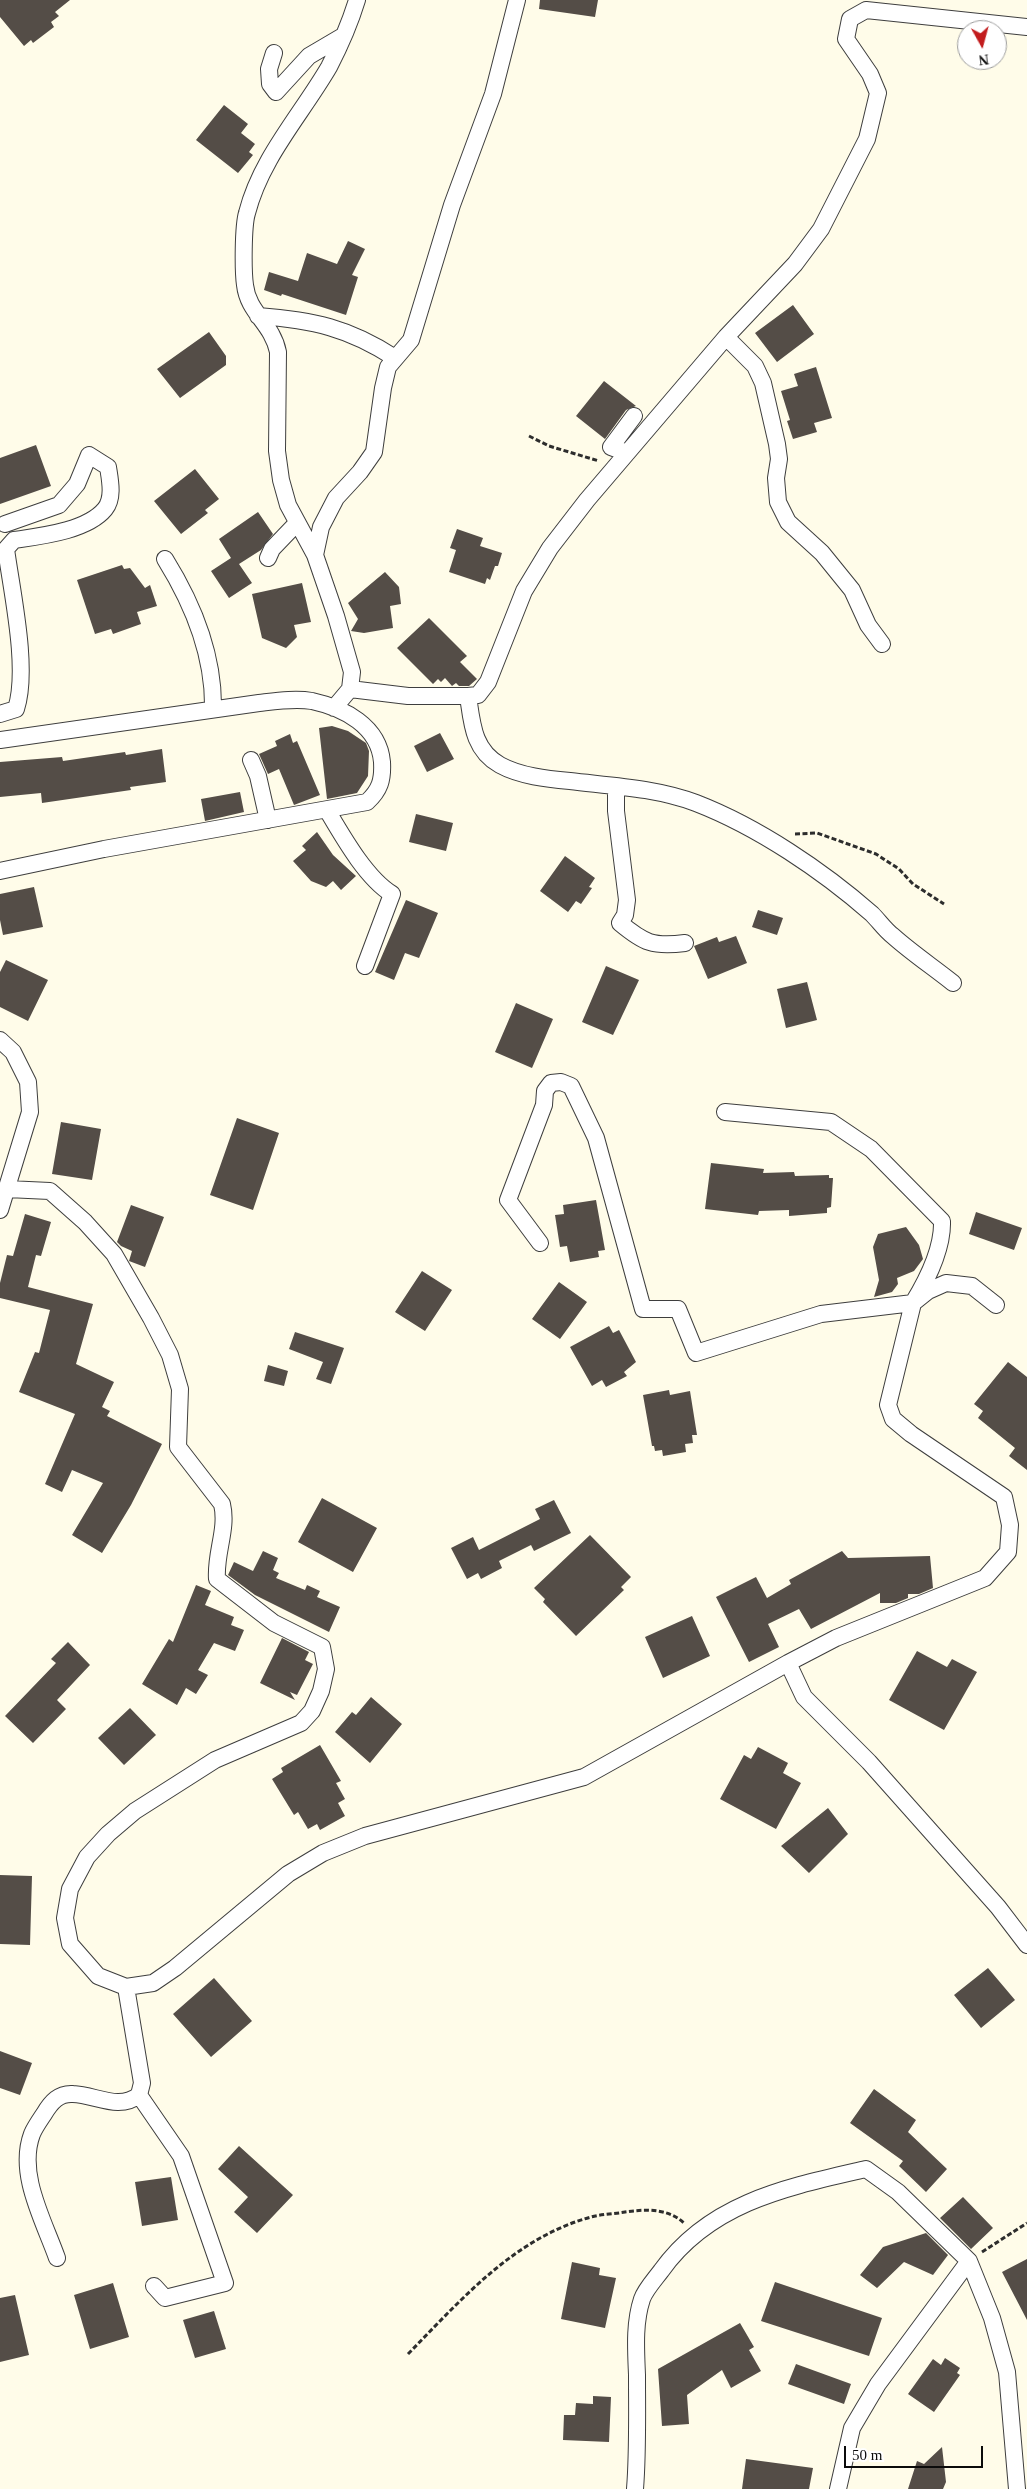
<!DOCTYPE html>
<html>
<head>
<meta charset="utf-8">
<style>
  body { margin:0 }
  #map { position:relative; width:1027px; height:2489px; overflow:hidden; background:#fffce9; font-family:Georgia,serif }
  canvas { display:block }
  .north { position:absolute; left:957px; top:20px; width:50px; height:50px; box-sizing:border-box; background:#fff; border:1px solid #9d9d9d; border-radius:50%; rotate:173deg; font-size:14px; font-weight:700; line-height:20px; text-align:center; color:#0b0b0b }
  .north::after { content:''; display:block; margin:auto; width:18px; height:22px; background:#c21c1d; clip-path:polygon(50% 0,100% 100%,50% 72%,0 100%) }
  .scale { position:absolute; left:844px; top:2446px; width:139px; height:22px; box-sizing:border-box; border:2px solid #0b0b0b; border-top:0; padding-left:6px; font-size:15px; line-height:18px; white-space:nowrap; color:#0b0b0b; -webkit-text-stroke:4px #fff; paint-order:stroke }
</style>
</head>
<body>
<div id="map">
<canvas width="1027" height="2489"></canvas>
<div class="north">N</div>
<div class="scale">50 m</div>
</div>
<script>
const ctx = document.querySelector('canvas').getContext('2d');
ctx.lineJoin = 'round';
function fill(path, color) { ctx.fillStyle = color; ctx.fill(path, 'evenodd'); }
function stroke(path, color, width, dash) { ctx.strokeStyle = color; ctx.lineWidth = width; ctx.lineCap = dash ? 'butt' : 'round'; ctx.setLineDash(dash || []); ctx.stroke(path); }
fill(new Path2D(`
  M 0,0 L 70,0 L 55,12 L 59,16 L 51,22 L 54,27 L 33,43 L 31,40 L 24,46 L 0,17 Z
  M 540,0 L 598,0 L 595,17 L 539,9 Z
  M 224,105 L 248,124 L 241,133 L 255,144 L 249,152 L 253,155 L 238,173 L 196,140 Z
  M 348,241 L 365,249 L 352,275 L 358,277 L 346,315 L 282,294 L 281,296 L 264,290 L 269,272 L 298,281 L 307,253 L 337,264 Z
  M 793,305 L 814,334 L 777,362 L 755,333 Z
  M 209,332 L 226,356 L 226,365 L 180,398 L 157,369 Z
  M 816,367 L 832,418 L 814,423 L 817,432 L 793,439 L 787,421 L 790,420 L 781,391 L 798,386 L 794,374 Z
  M 604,381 L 636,406 L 626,410 L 605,439 L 576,416 Z
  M 36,445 L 51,486 L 0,504 L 0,458 Z
  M 195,469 L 219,499 L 205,510 L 208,513 L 181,534 L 154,501 Z
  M 258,512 L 273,534 L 261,550 L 239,564 L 252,583 L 229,598 L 211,571 L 231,558 L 219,539 Z
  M 457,529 L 483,538 L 480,546 L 502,553 L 498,566 L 495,566 L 490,580 L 487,578 L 485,584 L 449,572 L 456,550 L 450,548 Z
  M 122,565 L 124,569 L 130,568 L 145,588 L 150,585 L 157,606 L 137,612 L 141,624 L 113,634 L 111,629 L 95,634 L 77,580 Z
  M 385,572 L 399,587 L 401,604 L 390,606 L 393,628 L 364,633 L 351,631 L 358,619 L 348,603 Z
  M 302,583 L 311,622 L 294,625 L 297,637 L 286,648 L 262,638 L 252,594 Z
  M 429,618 L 467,656 L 460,662 L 477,679 L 469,686 L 459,686 L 456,683 L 452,686 L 445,678 L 441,682 L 438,679 L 433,684 L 397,648 Z
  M 332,726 L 348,731 L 366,743 L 369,751 L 368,776 L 357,793 L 327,799 L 319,728 Z
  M 440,733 L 454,759 L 427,772 L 414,746 Z
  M 290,734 L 293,743 L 297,741 L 320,795 L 294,805 L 279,769 L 268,774 L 259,754 L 277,746 L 275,741 Z
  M 162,749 L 166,782 L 130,787 L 131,790 L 42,803 L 41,793 L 0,797 L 0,762 L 62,757 L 63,761 L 125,752 L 126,755 Z
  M 240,792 L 244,812 L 205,821 L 201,799 Z
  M 416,814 L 453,823 L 446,851 L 409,842 Z
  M 317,832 L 333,855 L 356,876 L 341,890 L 333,881 L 326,887 L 311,881 L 293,861 L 306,850 L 302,846 Z
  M 565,856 L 595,878 L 589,887 L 592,888 L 581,904 L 576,901 L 568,912 L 540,891 Z
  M 34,887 L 43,927 L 3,935 L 0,920 L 0,894 Z
  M 406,900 L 438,913 L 419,958 L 405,953 L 394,980 L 375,972 Z
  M 758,910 L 783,918 L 777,935 L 752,927 Z
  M 736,936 L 747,963 L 708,979 L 694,946 L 717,937 L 719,942 Z
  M 6,960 L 48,980 L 28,1021 L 0,1007 L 0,972 Z
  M 606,966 L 639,980 L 613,1035 L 582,1022 Z
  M 807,982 L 817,1020 L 786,1028 L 777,989 Z
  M 516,1003 L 553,1019 L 532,1068 L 495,1052 Z
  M 237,1118 L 279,1133 L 253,1210 L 210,1195 Z
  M 61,1122 L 101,1129 L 92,1180 L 52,1174 Z
  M 711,1163 L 764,1169 L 763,1173 L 794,1172 L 795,1176 L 829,1175 L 829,1178 L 833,1178 L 831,1207 L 827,1208 L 827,1213 L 789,1216 L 789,1210 L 759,1211 L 758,1215 L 705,1209 Z
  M 596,1200 L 605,1250 L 598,1251 L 599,1257 L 570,1262 L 567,1246 L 560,1247 L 555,1215 L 564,1214 L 563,1205 Z
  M 131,1205 L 164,1217 L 145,1267 L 129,1261 L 132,1251 L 121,1246 L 117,1242 Z
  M 976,1212 L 1022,1228 L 1014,1250 L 969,1234 Z
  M 25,1214 L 51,1222 L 41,1256 L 36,1255 L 28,1287 L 93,1304 L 76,1364 L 114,1382 L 102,1407 L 110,1411 L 107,1416 L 162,1444 L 131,1505 L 102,1553 L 72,1535 L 103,1483 L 72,1470 L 62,1492 L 45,1484 L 75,1414 L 19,1392 L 35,1352 L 39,1353 L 50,1310 L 0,1298 L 0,1283 L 7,1255 L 13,1256 Z
  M 906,1227 L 919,1245 L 923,1259 L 914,1271 L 897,1278 L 898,1284 L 892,1292 L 874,1297 L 879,1280 L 873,1247 L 878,1234 Z
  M 422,1271 L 452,1290 L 425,1331 L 395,1312 Z
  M 559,1282 L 587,1302 L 560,1339 L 532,1319 Z
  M 609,1326 L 613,1333 L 619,1330 L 636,1362 L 624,1372 L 627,1376 L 606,1387 L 602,1380 L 592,1386 L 570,1347 Z
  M 295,1332 L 344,1348 L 331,1384 L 316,1379 L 323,1362 L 289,1349 Z
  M 1008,1362 L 1027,1377 L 1027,1470 L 1009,1456 L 1015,1448 L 978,1418 L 983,1411 L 974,1404 Z
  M 268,1365 L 288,1371 L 284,1386 L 264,1381 Z
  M 669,1390 L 670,1395 L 690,1391 L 697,1435 L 692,1435 L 693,1443 L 685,1444 L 686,1452 L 663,1456 L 662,1450 L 655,1451 L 654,1446 L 652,1446 L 643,1395 Z
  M 322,1498 L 377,1528 L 353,1572 L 298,1542 Z
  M 554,1500 L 571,1533 L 534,1551 L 531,1545 L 499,1561 L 502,1568 L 481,1579 L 478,1573 L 467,1579 L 451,1548 L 473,1537 L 479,1550 L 540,1519 L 535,1509 Z
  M 590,1535 L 631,1577 L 621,1587 L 624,1590 L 576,1636 L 543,1602 L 545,1599 L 534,1588 Z
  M 263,1551 L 278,1558 L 273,1570 L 279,1573 L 276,1578 L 305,1590 L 307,1585 L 320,1591 L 317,1597 L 340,1607 L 329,1632 L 255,1595 L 228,1575 L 234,1562 L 253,1571 Z
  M 842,1551 L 848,1558 L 930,1556 L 933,1588 L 919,1594 L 908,1594 L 908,1598 L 896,1603 L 880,1603 L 880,1593 L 811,1629 L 799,1609 L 768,1624 L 779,1647 L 749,1662 L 716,1597 L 756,1577 L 767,1598 L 791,1584 L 789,1580 Z
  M 196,1585 L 211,1591 L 205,1605 L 234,1617 L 231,1625 L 244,1630 L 235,1651 L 214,1643 L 198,1670 L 208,1675 L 196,1694 L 186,1688 L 177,1705 L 142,1684 L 169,1639 L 173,1642 Z
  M 692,1616 L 710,1656 L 663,1678 L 645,1637 Z
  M 282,1638 L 309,1652 L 305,1660 L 313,1664 L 297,1695 L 290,1692 L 295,1700 L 260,1683 Z
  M 68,1642 L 90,1665 L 57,1700 L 66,1709 L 33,1743 L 5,1716 L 56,1663 L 51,1659 Z
  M 917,1651 L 947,1667 L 952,1659 L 977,1672 L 944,1730 L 889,1700 Z
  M 371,1697 L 402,1724 L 370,1763 L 335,1732 L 352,1712 L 356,1715 Z
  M 130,1708 L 156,1735 L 124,1765 L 98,1738 Z
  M 320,1745 L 341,1781 L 336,1783 L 345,1799 L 338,1803 L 345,1816 L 320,1830 L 317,1824 L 308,1829 L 298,1812 L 294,1815 L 272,1779 L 283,1772 L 281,1768 Z
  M 758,1747 L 788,1763 L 783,1773 L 801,1783 L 776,1829 L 720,1799 L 744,1755 L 751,1759 Z
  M 828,1808 L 848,1834 L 809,1873 L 781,1846 Z
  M 0,1875 L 32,1876 L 30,1945 L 0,1944 Z
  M 988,1968 L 1015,2000 L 981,2028 L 954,1995 Z
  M 214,1978 L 252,2021 L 211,2057 L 173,2014 Z
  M 0,2051 L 32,2063 L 20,2095 L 0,2088 Z
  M 874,2089 L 916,2120 L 908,2132 L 947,2169 L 926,2192 L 899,2166 L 903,2161 L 850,2123 Z
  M 239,2146 L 293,2195 L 257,2233 L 234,2212 L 248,2197 L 218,2169 Z
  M 171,2177 L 178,2220 L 142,2226 L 135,2182 Z
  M 963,2197 L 993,2228 L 971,2249 L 940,2218 Z
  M 926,2233 L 948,2255 L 933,2275 L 904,2262 L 877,2288 L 860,2275 L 883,2247 Z
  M 1027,2259 L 1027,2320 L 1002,2272 Z
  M 572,2262 L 600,2268 L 599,2275 L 616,2278 L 605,2328 L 561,2319 Z
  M 775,2282 L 882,2318 L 869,2356 L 761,2321 Z
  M 113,2283 L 129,2337 L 90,2349 L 74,2295 Z
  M 15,2295 L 29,2355 L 0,2362 L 0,2298 Z
  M 214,2311 L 226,2349 L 195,2358 L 183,2320 Z
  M 740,2323 L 754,2347 L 749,2350 L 761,2371 L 731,2388 L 722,2370 L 687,2395 L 689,2424 L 662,2426 L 658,2369 Z
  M 945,2358 L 960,2368 L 957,2373 L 960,2375 L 934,2412 L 908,2394 L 933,2359 L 941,2365 Z
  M 796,2364 L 851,2384 L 844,2404 L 788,2384 Z
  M 593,2396 L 611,2397 L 609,2442 L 563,2440 L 564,2415 L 575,2415 L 576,2403 L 593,2404 Z
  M 942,2447 L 946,2482 L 943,2489 L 908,2489 L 917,2461 L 924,2464 Z
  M 746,2459 L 813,2468 L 809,2489 L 742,2489 Z`), '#544d47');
const minor = new Path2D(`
  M 274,53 L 269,69 L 270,84 L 276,92 L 309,56 L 343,36
  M 258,316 C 313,320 349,328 395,358
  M 726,337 L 755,366 L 763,383 L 777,444 L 779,459 L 776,478 L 778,502 L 788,522 L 822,553 L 852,590 L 868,625 L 882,644
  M 627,453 L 611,447 L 634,416
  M 315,555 L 321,527 L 336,498 L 360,472 L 374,452 L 383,388 L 388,367 L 411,340 L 452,205 L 493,94 L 517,0
  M 268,558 L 272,549 L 296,524
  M 165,559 C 193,604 214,655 213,709
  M 350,689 L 408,696 L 468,696 L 478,695 L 488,682 L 524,591 L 550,548 L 587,500 L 726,337 L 795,264 L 821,229 L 867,139 L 878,93 L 870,74 L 846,39 L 850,19 L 866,10 L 1027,27
  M 468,696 C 472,723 473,750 500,765 C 520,776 547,779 570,781 C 612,786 656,788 696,803 C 758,827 823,871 872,914 C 879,921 885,930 893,936 C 912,953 933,967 953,983
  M 334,708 L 350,689 L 352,672 L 336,616 L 315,555 L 288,505 L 281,480 L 277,451 L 278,352 C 272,323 248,313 245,285 C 243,271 243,226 247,213 C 261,158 301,115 329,67 C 340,46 350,23 357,0
  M 0,714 L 16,709 C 29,669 12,593 6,549 L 14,540 C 41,536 87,531 105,509 C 114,498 110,480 108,467 L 89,455 L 77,484 L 59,505 L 5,524
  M 0,740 L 259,703 C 276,701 295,698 312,701 C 344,708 379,726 382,762 C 383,780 380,790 367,802 L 104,849 L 0,871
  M 251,760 L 258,776 L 268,820
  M 616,787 L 616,811 L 627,900 L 625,915 L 620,923 C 644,943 653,947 685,943
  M 327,810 C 343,837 366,878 392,894 L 365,966
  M 0,1040 L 13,1052 L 28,1082 L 30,1112 L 0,1210
  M 7,1189 L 50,1191 L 85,1222 L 114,1254 L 151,1318 L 170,1355 L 180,1389 L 178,1447 L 222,1504 C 228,1529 215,1553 217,1579 L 274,1623 L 322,1647 L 326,1669 L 321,1691 L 312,1711 L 301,1723 L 215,1760 L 135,1811 L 108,1834 L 87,1857 L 70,1889 L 65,1918 L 70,1944 L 98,1976 L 126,1987 L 153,1983 L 175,1968 L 288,1874 L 323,1853 L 365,1836 L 584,1777 L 788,1663
  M 540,1243 L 508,1200 L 544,1105 L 545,1091 L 551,1083 L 561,1082 L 571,1086 L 596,1138 L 643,1309 L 678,1309 L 696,1353 L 821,1314 L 913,1303 C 927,1280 943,1249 942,1221 L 871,1149 L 831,1122 L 725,1112
  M 996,1305 L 972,1286 L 946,1283 L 928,1291 L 913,1303 L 888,1405 L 893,1419 L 911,1434 L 1004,1497 L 1010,1525 L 1008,1552 L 985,1578 L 836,1638 L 788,1663 L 804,1697 L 869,1762 L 998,1907 L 1027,1945
  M 139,2095 L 181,2156 L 225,2283 L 165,2298 L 154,2286
  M 57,2258 C 44,2221 17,2174 32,2134 C 35,2127 40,2120 44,2114 C 51,2102 59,2093 73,2094 C 96,2095 119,2111 139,2095 L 142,2083 L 126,1987
  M 635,2489 C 638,2451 637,2413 637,2375 C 636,2350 634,2323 642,2299 C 645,2290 655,2279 661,2271 C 710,2202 788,2187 866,2169 L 898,2192 L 969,2261 L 992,2318 L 1007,2372 L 1017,2489
  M 838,2489 L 852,2428 L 878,2384 L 969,2261`);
stroke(minor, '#3e3e3e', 18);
stroke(new Path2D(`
  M 529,436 L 549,446 L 599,461
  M 795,834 L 817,833 L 876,854 L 899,869 L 913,884 L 944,904
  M 982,2252 L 1027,2223
  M 408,2354 C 462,2299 514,2238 591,2217 C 602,2214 614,2214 625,2212 C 646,2209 669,2208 685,2224`), '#2d2d2d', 3, [5, 2.5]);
stroke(minor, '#fff', 16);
</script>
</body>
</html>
